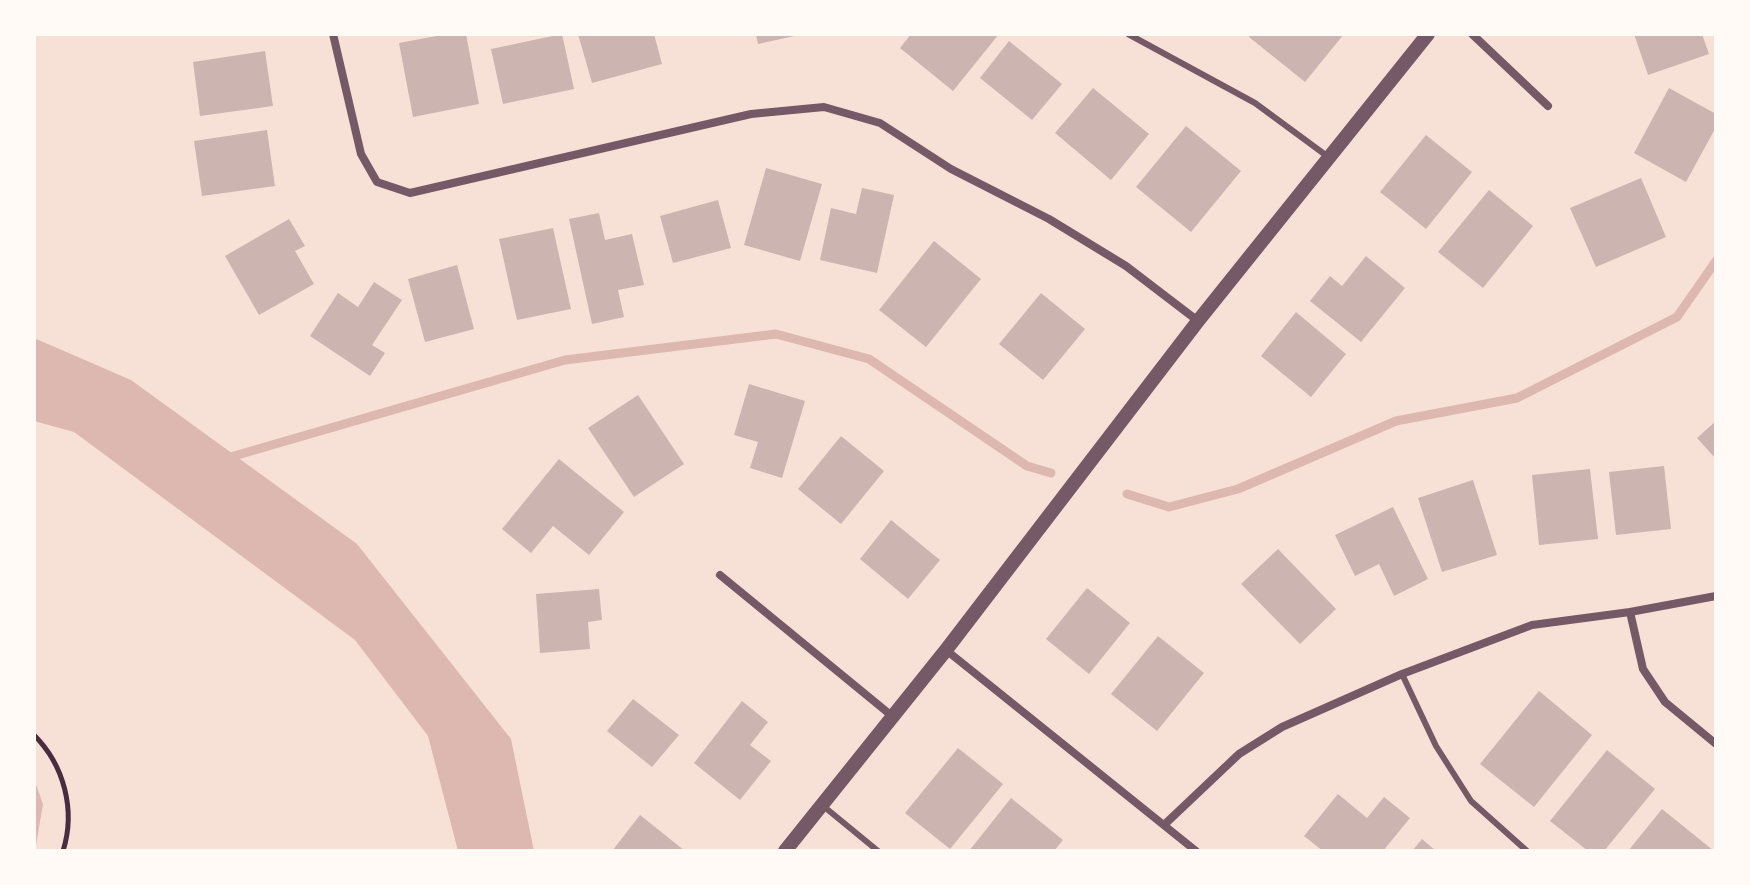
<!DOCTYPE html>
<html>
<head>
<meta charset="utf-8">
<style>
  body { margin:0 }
  #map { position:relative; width:1750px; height:885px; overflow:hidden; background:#f7e1d7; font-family:"DM Sans",sans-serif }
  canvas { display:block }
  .frame { position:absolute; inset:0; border:36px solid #fffaf5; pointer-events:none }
</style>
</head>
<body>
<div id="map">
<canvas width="1750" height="885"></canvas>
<div class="frame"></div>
</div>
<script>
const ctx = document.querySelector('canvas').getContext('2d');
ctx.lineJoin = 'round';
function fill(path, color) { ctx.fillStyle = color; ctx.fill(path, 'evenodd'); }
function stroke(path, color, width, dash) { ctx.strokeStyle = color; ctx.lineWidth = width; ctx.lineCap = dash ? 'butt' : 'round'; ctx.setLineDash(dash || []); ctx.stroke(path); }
fill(new Path2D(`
  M 34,338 L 131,380 L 357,544 L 511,739 L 534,851 L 458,851 L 428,736 L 355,640 L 74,432 L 34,421 Z
  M 34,779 L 43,804 L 35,851 L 34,851 Z`), '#dcb8b0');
stroke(new Path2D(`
  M 227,458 L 565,360 L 776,334 L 869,359 L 1027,466 L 1051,473
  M 1127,494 L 1169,507 L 1238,489 L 1396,421 L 1517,398 L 1677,317 L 1716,261`), '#dcb8b0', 9);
fill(new Path2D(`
  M 447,34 L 466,34 L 479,104 L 413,117 L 399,43 Z
  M 562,34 L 574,89 L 503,104 L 491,49 Z
  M 578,34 L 654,34 L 662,64 L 592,83 Z
  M 756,34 L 799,34 L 799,35 L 758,44 Z
  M 911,34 L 999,34 L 953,91 L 900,48 Z
  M 1251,34 L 1344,34 L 1305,82 L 1249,37 Z
  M 1634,34 L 1702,34 L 1709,54 L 1648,75 Z
  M 1009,41 L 1062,84 L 1032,120 L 980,78 Z
  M 265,51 L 273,106 L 200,116 L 193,62 Z
  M 1093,88 L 1149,134 L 1111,180 L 1055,133 Z
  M 1669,88 L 1716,114 L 1716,127 L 1686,182 L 1634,153 Z
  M 1186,126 L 1241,171 L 1191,232 L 1136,187 Z
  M 267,130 L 275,186 L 202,196 L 194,141 Z
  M 1426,135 L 1472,172 L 1426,229 L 1380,192 Z
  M 766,168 L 822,184 L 800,261 L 744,245 Z
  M 1641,178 L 1666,237 L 1596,267 L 1570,208 Z
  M 862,188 L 894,195 L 877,273 L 820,260 L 831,208 L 856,214 Z
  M 1489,190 L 1533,226 L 1483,288 L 1438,252 Z
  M 718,200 L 731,248 L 673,263 L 660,216 Z
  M 599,213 L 605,240 L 632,234 L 644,285 L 618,290 L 624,317 L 592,324 L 569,219 Z
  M 289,219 L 305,246 L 295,251 L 314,284 L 259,315 L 225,256 Z
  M 553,228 L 571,309 L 517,320 L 499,239 Z
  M 934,241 L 981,279 L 926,347 L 879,310 Z
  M 1366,256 L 1405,288 L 1361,342 L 1310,301 L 1330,276 L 1342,286 Z
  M 457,265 L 474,329 L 425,342 L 408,279 Z
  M 374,282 L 402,300 L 372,345 L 385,353 L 370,376 L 310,336 L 338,293 L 358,307 Z
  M 1041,293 L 1085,329 L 1043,380 L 999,344 Z
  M 1296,312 L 1346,354 L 1311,397 L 1261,356 Z
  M 749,384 L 805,401 L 782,478 L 750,468 L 758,442 L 734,435 Z
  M 638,395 L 684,464 L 634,497 L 588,428 Z
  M 1716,421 L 1716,459 L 1697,438 Z
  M 841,436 L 884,471 L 841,524 L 798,489 Z
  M 559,459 L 624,512 L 589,555 L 553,526 L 531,553 L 502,529 Z
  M 1664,466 L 1671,529 L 1616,535 L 1609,472 Z
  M 1590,469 L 1598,539 L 1539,545 L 1532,475 Z
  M 1473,480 L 1497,555 L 1442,572 L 1418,498 Z
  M 1393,507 L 1428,579 L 1394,596 L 1379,564 L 1355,576 L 1335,535 Z
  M 891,520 L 940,560 L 908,599 L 860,559 Z
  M 1278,549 L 1336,609 L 1300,644 L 1241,584 Z
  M 1087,588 L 1130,623 L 1089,674 L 1046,639 Z
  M 599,589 L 602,620 L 588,622 L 590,649 L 540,653 L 536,594 Z
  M 1158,636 L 1204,673 L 1157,731 L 1111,694 Z
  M 1539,691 L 1592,735 L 1534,807 L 1480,764 Z
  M 633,699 L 679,735 L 652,767 L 607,731 Z
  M 742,701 L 768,722 L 750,745 L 771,761 L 740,800 L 694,763 Z
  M 958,748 L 1003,784 L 950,849 L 905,813 Z
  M 1607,750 L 1655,789 L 1604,851 L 1588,851 L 1550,821 Z
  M 1338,794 L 1367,818 L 1384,797 L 1410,818 L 1383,851 L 1323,851 L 1304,836 Z
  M 1011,798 L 1063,840 L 1054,851 L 969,851 Z
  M 1662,809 L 1714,851 L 1628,851 Z
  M 640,815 L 685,851 L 612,851 Z
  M 1422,839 L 1436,851 L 1412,851 Z`), '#ccb4b1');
stroke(new Path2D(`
  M 34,735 C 64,765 76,810 63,851`), '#4a2c40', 5);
stroke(new Path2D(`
  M 1128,34 L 1255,103 L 1327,156
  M 1402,674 L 1436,746 L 1471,801 L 1527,851
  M 822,805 L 878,851`), '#755966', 6);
stroke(new Path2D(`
  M 333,34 L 361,154 L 377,182 L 410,193 L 751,114 L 824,107 L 880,123 L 951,169 L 1049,219 L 1126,266 L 1198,321
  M 1472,34 L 1548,106
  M 720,575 L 892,716
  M 1630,612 L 1643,669 L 1665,702 L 1716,744
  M 946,650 L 1196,851
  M 1164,825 L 1239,754 L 1282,727 L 1402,674 L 1532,625 L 1630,612 L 1716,596`), '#755966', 8);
stroke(new Path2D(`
  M 785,851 L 946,650 L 1198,321 L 1428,34`), '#755966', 14);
</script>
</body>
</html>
